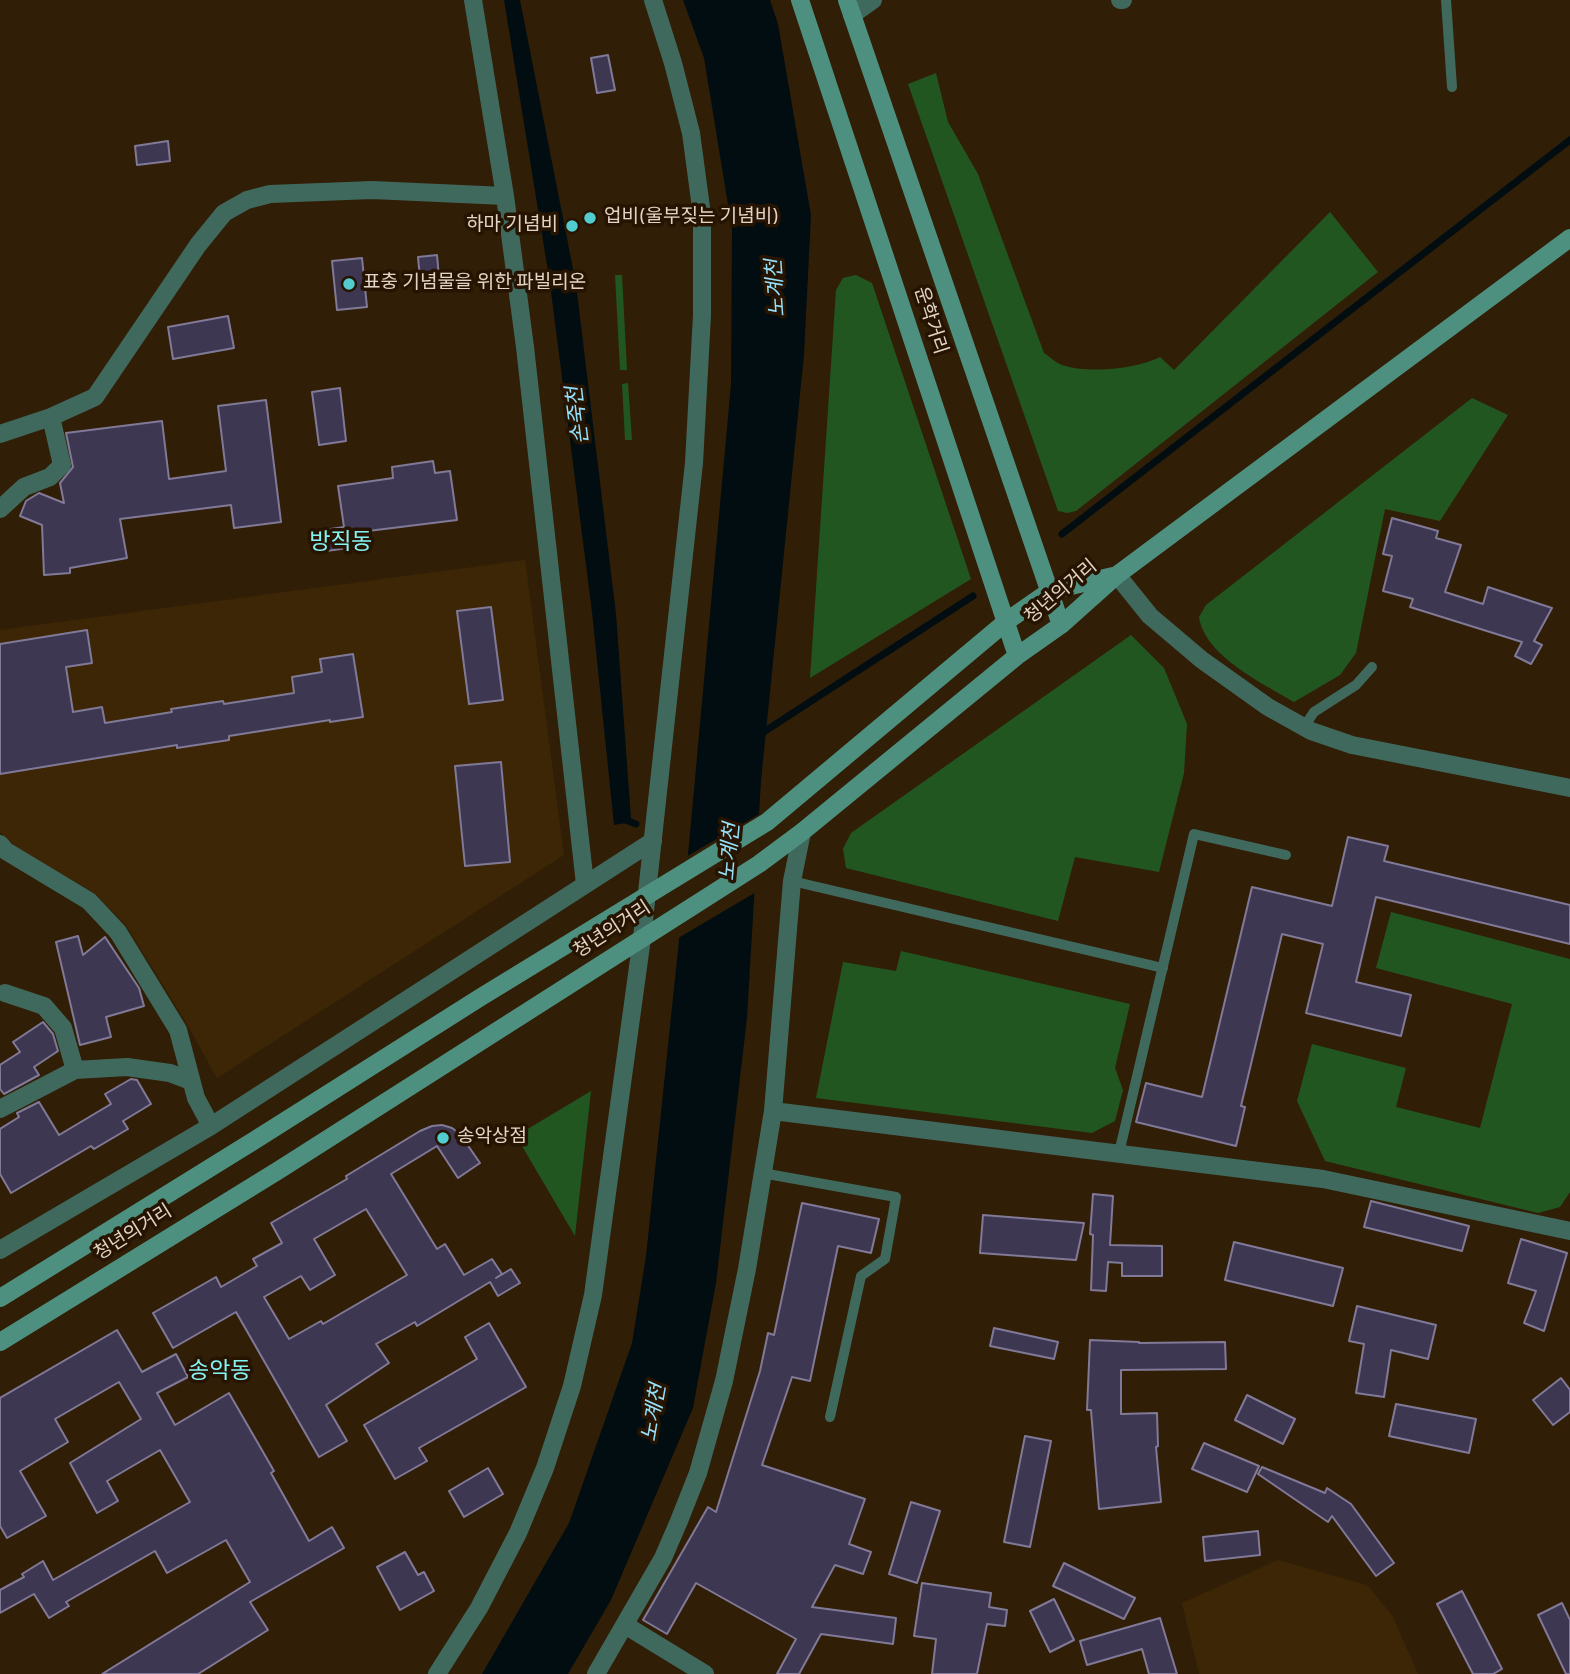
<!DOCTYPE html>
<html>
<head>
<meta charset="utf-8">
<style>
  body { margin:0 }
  canvas { display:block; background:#301e06 }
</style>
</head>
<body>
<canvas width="1570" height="1674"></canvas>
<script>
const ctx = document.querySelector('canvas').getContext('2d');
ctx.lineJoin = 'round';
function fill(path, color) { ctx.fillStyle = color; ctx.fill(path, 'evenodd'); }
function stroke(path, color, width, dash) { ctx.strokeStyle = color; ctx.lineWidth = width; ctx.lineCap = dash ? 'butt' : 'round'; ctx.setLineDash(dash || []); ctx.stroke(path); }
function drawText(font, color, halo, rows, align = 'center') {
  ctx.font = font + ' Overpass,"Noto Sans KR",sans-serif'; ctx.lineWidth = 7; ctx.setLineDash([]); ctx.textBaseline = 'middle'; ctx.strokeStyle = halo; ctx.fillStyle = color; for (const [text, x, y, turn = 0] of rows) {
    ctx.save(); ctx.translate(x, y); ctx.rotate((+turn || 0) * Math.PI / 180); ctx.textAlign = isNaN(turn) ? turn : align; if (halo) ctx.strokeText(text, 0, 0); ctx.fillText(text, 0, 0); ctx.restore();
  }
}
fill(new Path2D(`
  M 525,560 L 564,855 L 217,1078 L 187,1024 L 126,925 L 93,892 L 16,847 L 0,832 L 0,630 Z
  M 1278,1560 L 1367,1585 L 1392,1615 L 1418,1674 L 1199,1674 L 1182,1603 Z`), '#3c2605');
fill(new Path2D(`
  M 936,73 L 948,122 L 978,174 L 1044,353 C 1050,357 1056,363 1062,365 C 1087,374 1137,369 1160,357 L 1174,370 L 1330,212 L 1378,272 L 1076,511 L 1067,513 L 1058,511 L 908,84 Z
  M 615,275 L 622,275 L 627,370 L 620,370 Z
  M 856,275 L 872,283 L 971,579 L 810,678 L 836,290 L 843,278 Z
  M 628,383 L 632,440 L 625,440 L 622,384 Z
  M 1472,398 L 1508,415 L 1440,521 L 1385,509 L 1356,653 L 1340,675 L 1294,702 C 1262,683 1205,656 1199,617 L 1206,605 Z
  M 1131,635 L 1164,668 L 1187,724 L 1184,773 L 1159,872 L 1075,857 L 1058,921 L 846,868 L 843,849 L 851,833 Z
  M 1391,912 L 1570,959 L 1570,1192 L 1560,1207 L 1538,1213 L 1325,1161 L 1297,1101 L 1312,1044 L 1406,1068 L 1396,1107 L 1480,1128 L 1512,1004 L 1376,968 Z
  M 901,951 L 1130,1004 L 1115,1068 L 1123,1090 L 1115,1121 L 1092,1133 L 816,1098 L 843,962 L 896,971 Z
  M 591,1091 L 575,1236 L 516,1136 Z`), '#225620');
fill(new Path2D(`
  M 504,0 L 520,0 L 576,284 L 616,614 L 631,818 L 626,823 L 614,825 L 592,612 L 550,284 Z
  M 683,0 L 770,0 L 778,24 L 811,215 L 804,355 L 761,781 L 747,1018 L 716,1283 L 693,1408 L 611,1600 L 568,1674 L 482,1674 L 569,1523 L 632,1343 L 646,1256 L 689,844 L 731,384 L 732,229 L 704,58 Z`), '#020d11');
fill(new Path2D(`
  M 763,812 L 758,891 L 675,940 L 684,858 Z`), '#301e06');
stroke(new Path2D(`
  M 1062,534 L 1570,140
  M 759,735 L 973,596
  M 622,815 L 623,819 L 636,824`), '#020d11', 7);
const building = new Path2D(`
  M 608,55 L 615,90 L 597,93 L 591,58 Z
  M 168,141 L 170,161 L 137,165 L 135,146 Z
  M 437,255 L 440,288 L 421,290 L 418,257 Z
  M 362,258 L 367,307 L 337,310 L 332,261 Z
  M 228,316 L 234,348 L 173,359 L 168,327 Z
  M 340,388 L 346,441 L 319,445 L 312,392 Z
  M 266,400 L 281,522 L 234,528 L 231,505 L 120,519 L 127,558 L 70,568 L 70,573 L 44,575 L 42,525 L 20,516 L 26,501 L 39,493 L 64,503 L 60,483 L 73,467 L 66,433 L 162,421 L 169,479 L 226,471 L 218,406 Z
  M 433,461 L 435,473 L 450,471 L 457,520 L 368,531 L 370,545 L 319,552 L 317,531 L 344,527 L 338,486 L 393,478 L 392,467 Z
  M 1392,518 L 1438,531 L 1436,538 L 1461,545 L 1445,592 L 1483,604 L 1488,587 L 1552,608 L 1534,641 L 1542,645 L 1531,664 L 1515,656 L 1522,642 L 1410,607 L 1413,599 L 1383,591 L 1392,556 L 1383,554 Z
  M 491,607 L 503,700 L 469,704 L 457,611 Z
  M 87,630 L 92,663 L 66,667 L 73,712 L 102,707 L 105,723 L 172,712 L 171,709 L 223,701 L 224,704 L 294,693 L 292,677 L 322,672 L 320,659 L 353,654 L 363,717 L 330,722 L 330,720 L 229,736 L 229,740 L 177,748 L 177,745 L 0,774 L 0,644 Z
  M 501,762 L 510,862 L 465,866 L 455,766 Z
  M 1348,837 L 1388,846 L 1384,861 L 1570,905 L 1570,944 L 1376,897 L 1356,982 L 1411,995 L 1401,1036 L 1306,1013 L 1323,944 L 1282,934 L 1241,1106 L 1245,1107 L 1236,1146 L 1136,1122 L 1146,1083 L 1202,1097 L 1252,887 L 1332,906 Z
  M 78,936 L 83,955 L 105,937 L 139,988 L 144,1006 L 106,1017 L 111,1037 L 80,1045 L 56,942 Z
  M 43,1022 L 53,1034 L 58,1051 L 34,1067 L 39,1075 L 4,1094 L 0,1089 L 0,1065 L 20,1052 L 13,1042 Z
  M 131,1079 L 137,1080 L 151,1104 L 123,1121 L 128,1129 L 94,1149 L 91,1146 L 11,1193 L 0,1174 L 0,1129 L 19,1117 L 17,1113 L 39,1102 L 59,1135 L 111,1104 L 105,1094 Z
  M 442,1125 L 452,1128 L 460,1134 L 480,1163 L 458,1178 L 437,1146 L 391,1174 L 437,1249 L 445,1244 L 464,1275 L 492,1259 L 502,1274 L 496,1278 L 511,1269 L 520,1283 L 498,1296 L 490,1282 L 417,1326 L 415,1322 L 376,1344 L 389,1363 L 326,1405 L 347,1441 L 319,1457 L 236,1312 L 173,1348 L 153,1313 L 216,1277 L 221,1287 L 257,1266 L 253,1259 L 282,1243 L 271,1223 L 347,1179 L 346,1176 L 420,1131 L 432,1126 ZM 366,1209 L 407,1275 L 323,1324 L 321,1321 L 289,1339 L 264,1297 L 301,1276 L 310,1290 L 335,1275 L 314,1239 Z
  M 1093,1194 L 1113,1196 L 1110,1245 L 1162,1246 L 1162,1276 L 1122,1276 L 1122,1263 L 1108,1262 L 1106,1291 L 1091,1290 L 1093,1235 L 1090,1234 Z
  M 1371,1201 L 1469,1226 L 1462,1251 L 1364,1227 Z
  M 802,1203 L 879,1219 L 871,1253 L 838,1246 L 810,1381 L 792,1377 L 762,1465 L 865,1499 L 849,1544 L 871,1552 L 863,1574 L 835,1565 L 812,1607 L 896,1618 L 893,1644 L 821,1634 L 799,1674 L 777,1674 L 796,1639 L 696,1583 L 667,1634 L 643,1620 L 708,1507 L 716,1512 L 760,1371 L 768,1333 L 774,1335 Z
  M 983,1215 L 1084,1223 L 1076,1260 L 980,1253 Z
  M 1521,1239 L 1567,1253 L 1544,1331 L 1524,1323 L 1536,1291 L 1508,1283 Z
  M 1234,1242 L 1343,1268 L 1333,1306 L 1225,1280 Z
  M 1357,1306 L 1436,1325 L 1428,1359 L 1391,1350 L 1384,1397 L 1356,1393 L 1364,1344 L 1349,1341 Z
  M 489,1323 L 526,1387 L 419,1448 L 427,1461 L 395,1479 L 364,1425 L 477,1359 L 465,1337 Z
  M 994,1328 L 1058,1342 L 1054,1359 L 990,1346 Z
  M 117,1330 L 142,1372 L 176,1354 L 188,1377 L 157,1393 L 175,1425 L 229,1393 L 274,1471 L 271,1473 L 309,1541 L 332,1527 L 344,1548 L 250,1602 L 268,1630 L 198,1674 L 102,1674 L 250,1582 L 226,1540 L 167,1573 L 155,1551 L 66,1602 L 69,1606 L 49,1618 L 34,1594 L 0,1613 L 0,1590 L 24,1577 L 22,1574 L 43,1561 L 53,1580 L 190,1502 L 160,1450 L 107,1481 L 118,1501 L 97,1513 L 70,1463 L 141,1419 L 119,1382 L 55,1419 L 68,1442 L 20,1471 L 46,1516 L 7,1538 L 0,1526 L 0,1398 Z
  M 1090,1340 L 1139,1342 L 1139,1343 L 1225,1342 L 1226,1369 L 1121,1370 L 1121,1414 L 1157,1413 L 1158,1446 L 1156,1447 L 1161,1502 L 1099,1509 L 1091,1410 L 1087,1410 Z
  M 1561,1378 L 1570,1390 L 1570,1412 L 1553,1425 L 1533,1400 Z
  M 1247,1395 L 1295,1419 L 1283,1444 L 1235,1420 Z
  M 1396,1404 L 1476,1419 L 1469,1453 L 1389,1436 Z
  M 1025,1436 L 1051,1441 L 1030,1547 L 1004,1542 Z
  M 1204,1443 L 1259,1466 L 1247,1492 L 1192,1469 Z
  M 1262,1467 L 1325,1493 L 1327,1488 L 1351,1504 L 1394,1563 L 1376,1576 L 1332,1516 L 1328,1522 L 1258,1474 Z
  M 488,1468 L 503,1494 L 464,1517 L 449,1491 Z
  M 911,1502 L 940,1511 L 917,1583 L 889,1574 Z
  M 1258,1531 L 1260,1555 L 1205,1561 L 1203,1537 Z
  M 405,1552 L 418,1575 L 424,1572 L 434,1591 L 400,1610 L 377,1567 Z
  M 1064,1563 L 1135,1598 L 1124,1619 L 1053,1586 Z
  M 922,1583 L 991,1593 L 989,1607 L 1007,1610 L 1005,1626 L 987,1624 L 977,1674 L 932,1674 L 936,1639 L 914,1636 Z
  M 1462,1591 L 1502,1669 L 1493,1674 L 1473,1674 L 1437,1604 Z
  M 1054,1599 L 1074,1640 L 1050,1652 L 1030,1611 Z
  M 1562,1603 L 1570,1620 L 1570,1674 L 1566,1674 L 1538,1615 Z
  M 1160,1618 L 1177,1674 L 1149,1674 L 1142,1649 L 1087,1665 L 1080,1641 Z`);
fill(building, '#3e3752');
stroke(building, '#807997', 2);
stroke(new Path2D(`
  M 1446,0 L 1452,87
  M 1304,727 L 1314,712 L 1356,685 L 1372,667
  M 792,881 L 1163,968
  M 1119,1153 L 1194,834 L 1286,855
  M 762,1173 L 896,1197 L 885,1259 L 861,1276 L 830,1417`), '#40695e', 10);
stroke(new Path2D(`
  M 473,0 L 505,196 L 525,347 L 585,884
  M 1120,0 L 1123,0
  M 852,15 L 873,0
  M 0,434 L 51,417 L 95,397 L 198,245 L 224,213 L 247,200 L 270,194 L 372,190 L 505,196
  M 0,509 L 24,487 L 50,477 L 62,465 L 51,417
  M 1117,575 L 1150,616 L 1202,660 L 1268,707 L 1311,731 L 1352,745 L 1570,788
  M 0,844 L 6,851 L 89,901 L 118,932 L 178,1030 L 196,1098 L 211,1126 L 0,1250
  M 5,993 L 44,1006 L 63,1028 L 75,1070
  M 0,1109 L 75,1070 L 127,1067 L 170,1073 L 191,1081
  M 773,1111 L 1323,1179 L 1570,1231
  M 211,1126 L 653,841
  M 625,1625 L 705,1674
  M 596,1674 L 663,1558 L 679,1521 L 698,1473 L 724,1381 L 747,1269 L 773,1111 L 792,881 L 802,832`), '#40695e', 18);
stroke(new Path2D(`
  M 437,1674 L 479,1608 L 518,1533 L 545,1468 L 572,1386 L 593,1295 L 642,938 L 694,463 L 702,315 L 702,215 L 691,133 L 673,63 L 653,0`), '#40695e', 18);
stroke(new Path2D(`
  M 800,0 L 1017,656
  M 847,0 L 1061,625
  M 0,1298 L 255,1140 L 481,997 L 767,822 L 1007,621 L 1050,591 L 1113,576
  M 0,1342 L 279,1170 L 759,864 L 802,832 L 1017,656 L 1061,625 L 1117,575 L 1570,238`), '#4e907f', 18);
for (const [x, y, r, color] of [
  [590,218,7,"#52cdcf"],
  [572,226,7,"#52cdcf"],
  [349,284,7,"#52cdcf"],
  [443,1138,7,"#52cdcf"]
]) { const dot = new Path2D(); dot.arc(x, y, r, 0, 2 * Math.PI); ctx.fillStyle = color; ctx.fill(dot); stroke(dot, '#261400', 2.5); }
drawText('19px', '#e1d4c6', '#261400', [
  ["업비(울부짖는 기념비)",604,218],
  ["하마 기념비",558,226,"right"],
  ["표충 기념물을 위한 파빌리온",363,284],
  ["송악상점",457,1138]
], 'left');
drawText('19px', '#e1d4c6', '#261400', [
  ["운학거리",929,321,72],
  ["청년의거리",1062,593,-40],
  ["청년의거리",613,931,-33],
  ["청년의거리",134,1234,-32]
]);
drawText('italic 21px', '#94e0fa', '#261400', [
  ["노계천",778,288,-94],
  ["손죽천",580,415,-97],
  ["노계천",732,852,-85],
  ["노계천",656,1413,-80]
]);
drawText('23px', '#86f2f4', '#261400', [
  ["방직동",341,544],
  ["송악동",220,1373]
]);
</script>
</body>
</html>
